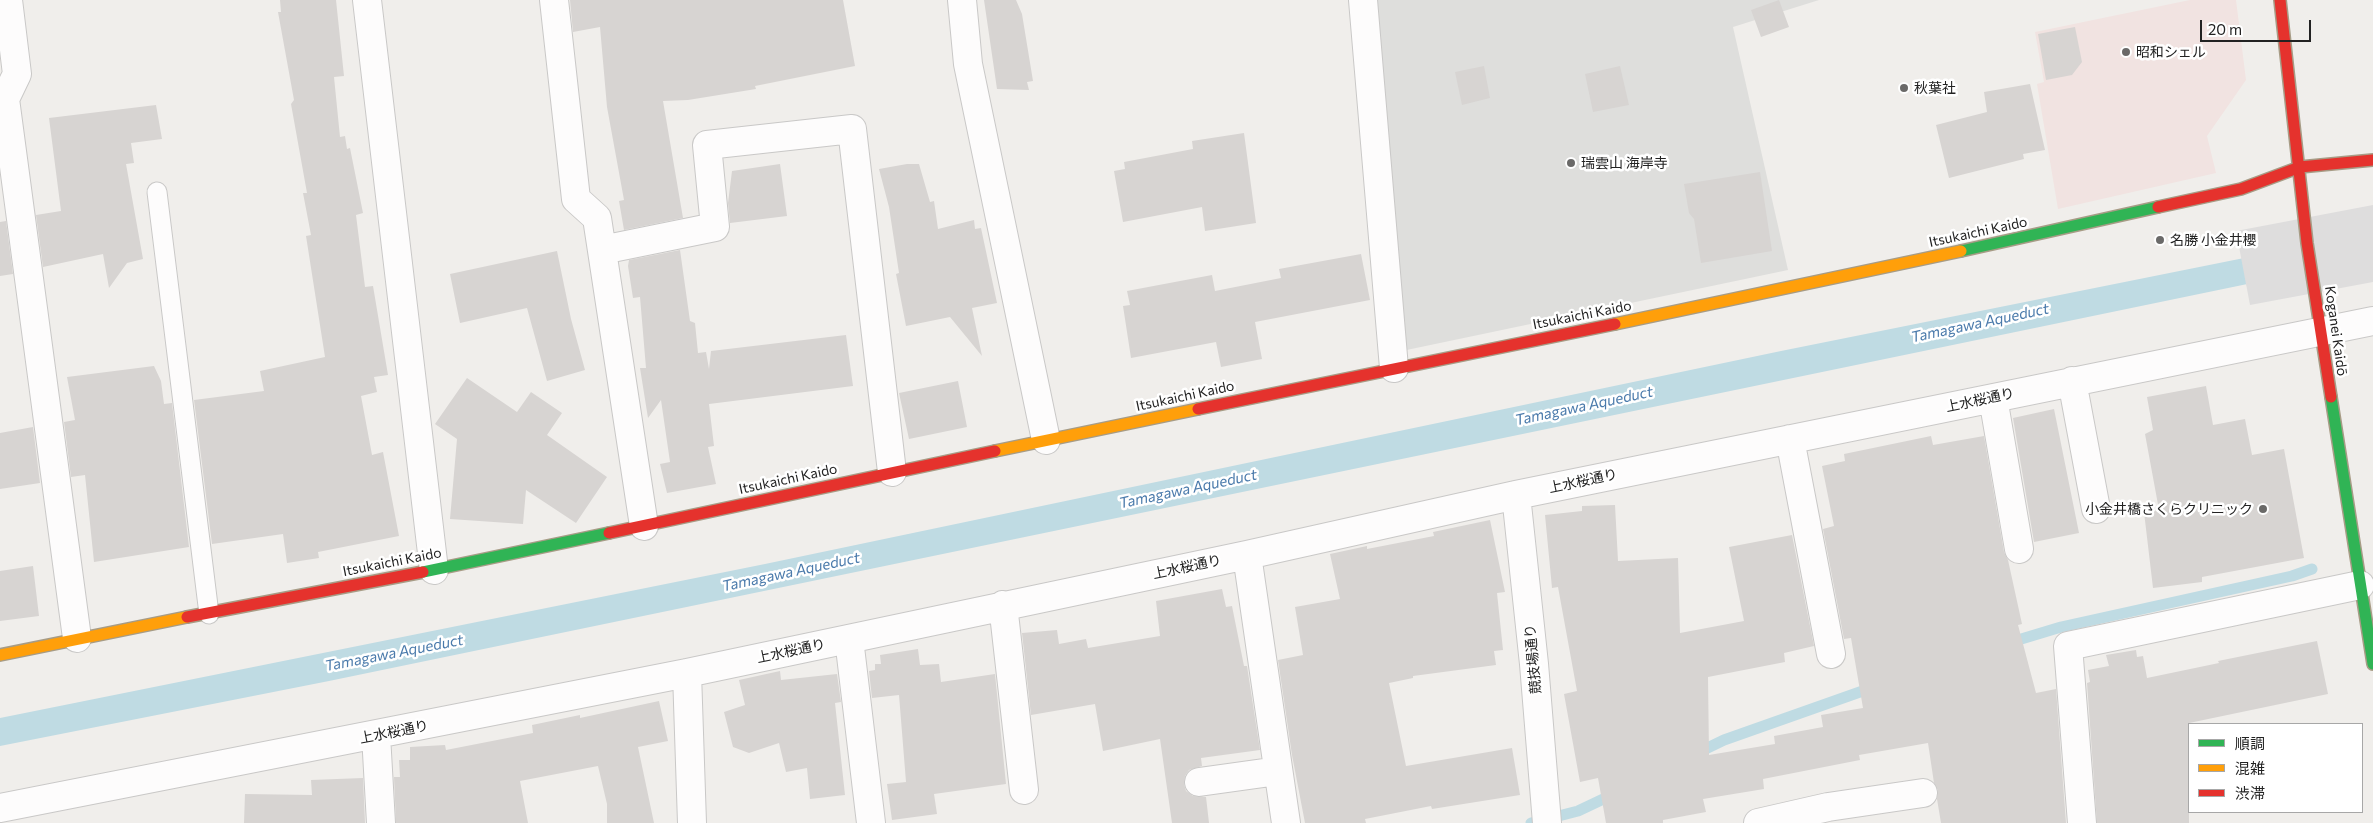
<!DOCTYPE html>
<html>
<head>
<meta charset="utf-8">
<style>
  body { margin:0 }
  #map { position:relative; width:2373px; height:823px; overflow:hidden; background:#f0eeeb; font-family:Commissioner,"Noto Sans JP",sans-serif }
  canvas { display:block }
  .legend { position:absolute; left:2188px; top:723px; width:175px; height:90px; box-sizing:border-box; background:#fff; border:1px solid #a7a7a7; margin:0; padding:6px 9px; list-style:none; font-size:15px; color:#222 }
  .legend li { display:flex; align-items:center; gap:10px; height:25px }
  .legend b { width:25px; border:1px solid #a7a7a7 }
  .scale { position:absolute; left:2200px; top:20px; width:111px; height:22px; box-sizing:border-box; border:2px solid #222; border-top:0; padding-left:6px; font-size:15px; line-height:18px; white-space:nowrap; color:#222; -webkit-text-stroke:4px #fff; paint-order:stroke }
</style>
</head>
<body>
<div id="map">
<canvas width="2373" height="823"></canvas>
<ul class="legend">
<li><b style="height:6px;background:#30b455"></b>順調</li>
<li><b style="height:6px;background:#ff9f0a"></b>混雑</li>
<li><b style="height:6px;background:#e5322d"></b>渋滞</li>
</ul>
<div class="scale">20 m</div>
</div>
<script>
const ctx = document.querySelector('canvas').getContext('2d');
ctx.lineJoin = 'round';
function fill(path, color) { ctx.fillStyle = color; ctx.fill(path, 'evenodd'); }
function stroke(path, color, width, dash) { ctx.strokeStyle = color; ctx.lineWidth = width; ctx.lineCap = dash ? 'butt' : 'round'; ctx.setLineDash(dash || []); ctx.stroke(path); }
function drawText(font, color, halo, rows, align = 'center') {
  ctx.font = font + ' Commissioner,"Noto Sans JP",sans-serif'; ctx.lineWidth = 5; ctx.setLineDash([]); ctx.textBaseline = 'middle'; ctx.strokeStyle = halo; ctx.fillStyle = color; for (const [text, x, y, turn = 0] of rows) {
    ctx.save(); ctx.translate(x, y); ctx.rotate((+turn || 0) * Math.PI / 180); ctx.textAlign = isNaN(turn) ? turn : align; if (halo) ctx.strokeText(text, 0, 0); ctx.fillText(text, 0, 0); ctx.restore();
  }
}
fill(new Path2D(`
  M 2190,0 L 2236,0 L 2246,80 L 2207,136 L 2216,173 L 2058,209 L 2037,84 L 2044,82 L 2035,32 Z`), '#f1e3e1');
fill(new Path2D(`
  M 1363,0 L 1819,0 L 1733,27 L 1788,270 L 1397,352 Z`), '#dededc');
fill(new Path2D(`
  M 2274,252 L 2373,258 L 329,681 L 0,746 L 0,718 L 765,564 L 1781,351 Z`), '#bfdbe3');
fill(new Path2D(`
  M 2373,205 L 2373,282 L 2250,305 L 2236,231 Z`), '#dedddd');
stroke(new Path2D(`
  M 2008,643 L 2061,627 L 2292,576 L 2312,569
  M 1695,754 L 1724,740 L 1874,687
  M 1531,823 L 1578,811 L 1616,793`), '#bfdbe3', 11);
fill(new Path2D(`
  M 280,0 L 336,0 L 344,76 L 334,77 L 340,137 L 345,136 L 347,149 L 350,148 L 363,213 L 356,215 L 365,287 L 373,286 L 388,375 L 374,377 L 377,392 L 361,396 L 372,455 L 383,452 L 399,536 L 318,552 L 319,558 L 287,563 L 283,534 L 212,544 L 194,400 L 264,391 L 260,371 L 325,357 L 306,236 L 311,235 L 303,193 L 307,193 L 291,104 L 294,100 L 278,12 L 281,12 Z
  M 570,0 L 843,0 L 855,66 L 755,86 L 756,89 L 688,100 L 663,101 L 683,218 L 624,230 L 619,201 L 624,200 L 607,107 L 600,27 L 573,32 Z
  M 984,0 L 1016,0 L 1022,14 L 1033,81 L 1027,82 L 1029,90 L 997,89 Z
  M 1779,0 L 1789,27 L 1761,37 L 1751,10 Z
  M 2075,27 L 2082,62 L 2072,75 L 2046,80 L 2038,34 Z
  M 1484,66 L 1490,98 L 1462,105 L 1455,72 Z
  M 1620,66 L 1629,105 L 1593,112 L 1585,74 Z
  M 2030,84 L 2045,150 L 2023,154 L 2024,159 L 1949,178 L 1936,125 L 1987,112 L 1984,92 Z
  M 156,105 L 162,139 L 131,143 L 134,163 L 126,164 L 143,259 L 127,263 L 109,288 L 103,254 L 43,267 L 36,215 L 61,211 L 49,118 Z
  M 1244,133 L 1256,223 L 1205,231 L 1202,207 L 1123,222 L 1114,171 L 1125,169 L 1124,162 L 1193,149 L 1192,141 Z
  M 780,164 L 787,216 L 730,223 L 728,203 L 732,171 Z
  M 907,164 L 919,164 L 930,202 L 934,201 L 938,229 L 974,220 L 975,229 L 981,228 L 997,303 L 972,308 L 982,356 L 950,317 L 906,326 L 896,274 L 899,273 L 889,207 L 879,169 Z
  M 1760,172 L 1772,251 L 1701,263 L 1694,219 L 1689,213 L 1684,184 Z
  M 6,221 L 13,274 L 0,276 L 0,222 Z
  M 680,250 L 690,321 L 695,323 L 698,353 L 706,352 L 709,369 L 711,351 L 846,335 L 853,386 L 709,404 L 714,446 L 708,447 L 716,484 L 667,493 L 660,464 L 670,462 L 661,400 L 648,418 L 640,368 L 646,368 L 640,297 L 633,298 L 628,266 L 629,260 Z
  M 557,251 L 571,319 L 585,370 L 547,381 L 527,308 L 460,323 L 450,274 Z
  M 1361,254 L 1370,300 L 1255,322 L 1262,359 L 1221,367 L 1216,342 L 1131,358 L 1123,306 L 1130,305 L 1127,291 L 1212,275 L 1215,291 L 1281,278 L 1279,269 Z
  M 154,366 L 161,381 L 164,404 L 172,403 L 189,547 L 94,562 L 85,475 L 71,477 L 64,422 L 75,420 L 67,377 Z
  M 467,378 L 517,412 L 531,392 L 562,413 L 547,435 L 607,477 L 576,523 L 526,490 L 523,524 L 450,519 L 457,439 L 435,424 Z
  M 958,381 L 967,427 L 909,439 L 899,393 Z
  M 2206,386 L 2213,425 L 2245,419 L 2252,455 L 2284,449 L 2304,558 L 2202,577 L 2202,582 L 2153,588 L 2144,512 L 2159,510 L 2145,434 L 2153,430 L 2147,397 Z
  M 2054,409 L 2079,533 L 2034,542 L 2013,418 Z
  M 33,427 L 40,483 L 0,489 L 0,433 Z
  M 1931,436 L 1933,445 L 1984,436 L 2004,552 L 2008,560 L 2022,624 L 2018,625 L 2036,693 L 2056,689 L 2066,823 L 1941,823 L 1937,799 L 1938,790 L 1934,783 L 1928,743 L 1859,755 L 1860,760 L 1763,779 L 1764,789 L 1703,799 L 1706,812 L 1663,820 L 1663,823 L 1606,823 L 1598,778 L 1580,782 L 1564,694 L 1577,691 L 1558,587 L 1552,588 L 1545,515 L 1582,511 L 1582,506 L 1615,505 L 1618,561 L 1678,558 L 1680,633 L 1744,621 L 1729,547 L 1792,535 L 1814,646 L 1784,653 L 1785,662 L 1708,677 L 1709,755 L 1775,744 L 1774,736 L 1823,727 L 1821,715 L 1863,708 L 1851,638 L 1844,639 L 1823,529 L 1834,526 L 1822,466 L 1845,461 L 1844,454 Z
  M 1490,520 L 1505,592 L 1497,593 L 1503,650 L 1494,651 L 1496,665 L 1413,676 L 1413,678 L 1389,683 L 1406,766 L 1512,748 L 1520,795 L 1432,809 L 1431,806 L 1365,819 L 1366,823 L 1305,823 L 1292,755 L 1278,660 L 1303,655 L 1295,607 L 1340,599 L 1330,554 L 1367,546 L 1367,549 L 1434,536 L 1433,532 Z
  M 33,566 L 39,616 L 0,621 L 0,571 Z
  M 1222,589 L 1226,607 L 1232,606 L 1244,666 L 1247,666 L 1260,750 L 1201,758 L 1202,766 L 1189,770 L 1185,776 L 1184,784 L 1186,791 L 1193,796 L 1206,797 L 1209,823 L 1172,823 L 1160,739 L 1103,751 L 1095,704 L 1031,715 L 1022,633 L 1057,630 L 1059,644 L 1086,639 L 1088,648 L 1160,636 L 1156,601 Z
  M 2317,641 L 2328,694 L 2189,723 L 2189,823 L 2097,823 L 2087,683 L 2090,682 L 2088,670 L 2109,666 L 2106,655 L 2136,650 L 2137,657 L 2143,656 L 2147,678 L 2219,663 L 2218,661 Z
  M 918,649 L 920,665 L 939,664 L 941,682 L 995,674 L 1006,784 L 934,794 L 937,814 L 892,820 L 887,784 L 906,782 L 899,695 L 872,698 L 869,671 L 875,670 L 875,664 L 881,664 L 880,655 Z
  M 780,671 L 781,680 L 837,674 L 841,702 L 835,703 L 845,795 L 810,799 L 807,768 L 786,772 L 779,743 L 749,753 L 733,747 L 724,712 L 745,705 L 739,680 Z
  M 659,701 L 668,741 L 638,747 L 654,823 L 607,823 L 607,804 L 598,766 L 520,781 L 528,823 L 396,823 L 394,777 L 400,777 L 399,760 L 410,760 L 410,747 L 445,745 L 446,750 L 533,733 L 532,725 L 580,715 L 580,718 Z
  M 363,778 L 365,823 L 244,823 L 245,794 L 312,795 L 311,780 Z`), '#d7d4d2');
const lane = new Path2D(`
  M 157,192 L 209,614`);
const street = new Path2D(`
  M 8,0 L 17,74 L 5,99 L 77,638
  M 367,0 L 434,570
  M 554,0 L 576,199 L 597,218 L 644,526
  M 962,0 L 968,64 L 1046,440
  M 1363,0 L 1394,368
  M 602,250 L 715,227 L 707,145 L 852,129 L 892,472
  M 2072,381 L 2096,509
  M 1993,398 L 2019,549
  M 1790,439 L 1831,654
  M 1516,495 L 1534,664 L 1547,823
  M 1247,555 L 1286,823
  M 1003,605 L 1024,790
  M 849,639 L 871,823
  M 687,673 L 692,823
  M 376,735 L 381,823
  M 1199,782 L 1278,771
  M 0,808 L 687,673 L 1247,555 L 1516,495 L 2373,321
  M 1758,823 L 1828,807 L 1923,793
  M 2082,823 L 2068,646 L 2360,585`);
const fast = new Path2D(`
  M 1961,251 L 2158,207
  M 2331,397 L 2373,664
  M 423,572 L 609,533`);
const slow = new Path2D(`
  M 1615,324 L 1961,251
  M 995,451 L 1198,409
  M 0,655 L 187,617`);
const jam = new Path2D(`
  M 2280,0 L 2307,243 L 2331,397
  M 2158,207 L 2241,189 L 2300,167 L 2373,160
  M 1198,409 L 1615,324
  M 609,533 L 995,451
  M 187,617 L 423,572`);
stroke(lane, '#c9c8c7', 21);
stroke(street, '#c9c8c7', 30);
stroke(fast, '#a79c86', 14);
stroke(slow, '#a79c86', 14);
stroke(jam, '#a79c86', 14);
stroke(lane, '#fdfcfc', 19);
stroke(street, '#fdfcfc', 28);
stroke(fast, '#30b455', 11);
stroke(slow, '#ff9f0a', 11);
stroke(jam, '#e5322d', 11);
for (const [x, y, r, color] of [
  [2126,52,5,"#6a6968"],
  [1904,88,5,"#6a6968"],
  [1571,163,5,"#6a6968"],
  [2160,240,5,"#6a6968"],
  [2263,509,5,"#6a6968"]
]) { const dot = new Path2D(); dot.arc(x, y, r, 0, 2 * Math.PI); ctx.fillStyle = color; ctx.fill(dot); stroke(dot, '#fff', 2); }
drawText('14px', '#222', '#fff', [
  ["昭和シェル",2136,52],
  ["秋葉社",1914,88],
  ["瑞雲山 海岸寺",1581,163],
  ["名勝 小金井櫻",2170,240],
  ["小金井橋さくらクリニック",2253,509,"right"]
], 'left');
drawText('14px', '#222', '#fff', [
  ["Itsukaichi Kaido",1978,232,-12],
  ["Itsukaichi Kaido",1582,315,-11],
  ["Koganei Kaidō",2336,331,82],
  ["Itsukaichi Kaido",1185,396,-12],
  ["上水桜通り",1980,400,-12],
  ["Itsukaichi Kaido",788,479,-12],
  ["上水桜通り",1583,481,-12],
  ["Itsukaichi Kaido",392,562,-11],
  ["上水桜通り",1187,567,-12],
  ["上水桜通り",791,651,-12],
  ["競技場通り",1533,659,-95],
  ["上水桜通り",394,732,-11]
]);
drawText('italic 15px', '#4a7aab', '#fff', [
  ["Tamagawa Aqueduct",1980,323,-12],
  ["Tamagawa Aqueduct",1584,406,-12],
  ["Tamagawa Aqueduct",1188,489,-12],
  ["Tamagawa Aqueduct",791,572,-12],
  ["Tamagawa Aqueduct",394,653,-11]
]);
</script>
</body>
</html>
